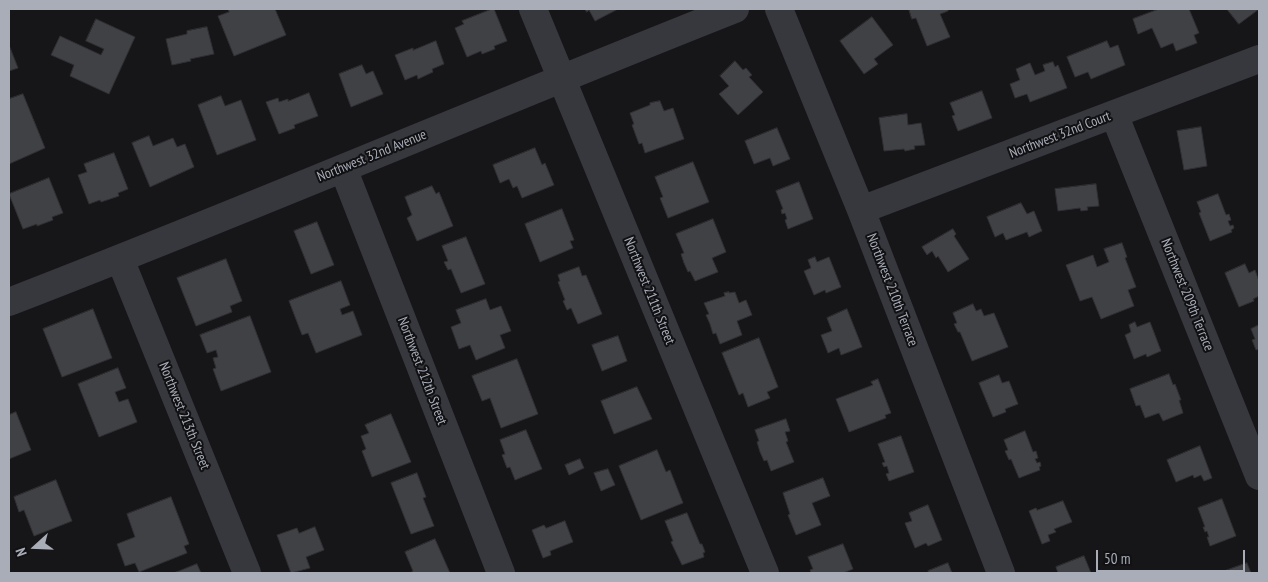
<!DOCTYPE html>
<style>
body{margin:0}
#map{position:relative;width:1268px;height:582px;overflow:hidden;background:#161618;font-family:"PT Sans Narrow",sans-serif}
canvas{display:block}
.frame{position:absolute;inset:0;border:10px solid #a8adb8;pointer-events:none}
.north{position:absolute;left:10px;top:522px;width:50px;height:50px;-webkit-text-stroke:4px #111113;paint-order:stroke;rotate:250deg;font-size:14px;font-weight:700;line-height:20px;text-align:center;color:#a8adb8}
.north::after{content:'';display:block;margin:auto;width:18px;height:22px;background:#a8adb8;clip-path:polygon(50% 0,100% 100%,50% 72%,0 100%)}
.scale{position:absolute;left:1096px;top:550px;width:149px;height:22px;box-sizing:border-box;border:2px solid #a8adb8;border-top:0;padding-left:6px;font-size:15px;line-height:18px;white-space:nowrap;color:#a8adb8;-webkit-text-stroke:4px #111113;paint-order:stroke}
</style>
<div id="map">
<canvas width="1268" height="582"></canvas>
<div class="frame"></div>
<div class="north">N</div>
<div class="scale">50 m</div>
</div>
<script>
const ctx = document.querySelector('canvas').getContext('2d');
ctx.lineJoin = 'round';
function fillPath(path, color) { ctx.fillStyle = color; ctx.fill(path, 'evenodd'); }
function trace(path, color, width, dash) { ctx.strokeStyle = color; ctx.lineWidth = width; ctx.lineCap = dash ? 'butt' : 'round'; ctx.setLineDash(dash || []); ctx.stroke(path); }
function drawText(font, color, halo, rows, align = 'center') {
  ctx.font = font + ' "PT Sans Narrow",sans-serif'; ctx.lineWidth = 4; ctx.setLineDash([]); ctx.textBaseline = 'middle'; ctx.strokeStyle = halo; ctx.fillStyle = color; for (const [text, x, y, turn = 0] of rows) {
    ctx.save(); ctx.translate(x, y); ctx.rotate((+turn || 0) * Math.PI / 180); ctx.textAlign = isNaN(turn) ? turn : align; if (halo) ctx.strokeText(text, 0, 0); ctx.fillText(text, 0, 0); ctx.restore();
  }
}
const building = new Path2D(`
 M228 9H275L286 35 234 56 218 16 229 12Z
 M492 9H494L507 41 494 46 495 49 482 54 481 51 467 57 455 28 464 24 462 21Z
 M585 9H618L595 21 589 10 587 12Z
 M909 9H948V11L940 14 950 37 927 46 916 18 912 19Z
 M1159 9H1189L1199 33 1194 35 1197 43 1176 51 1173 43 1161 48 1152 28 1138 34 1133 19Z
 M1227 9H1259L1239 24Z
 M872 17 893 45 874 59 878 64 864 74 840 41Z
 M96 19 135 37 109 94 70 76 74 65 51 55 60 36 101 55 104 49 86 41Z
 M207 27 214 54 190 59 191 61 172 65 166 39 187 34V31Z
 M436 41 444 64 432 69 433 72 418 79 417 75 405 80 395 55 413 48V50Z
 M1107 41 1110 48 1118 45 1125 65 1091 79 1088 72 1075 77 1067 57Z
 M9 45 18 68 9 71Z
 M735 61 743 70 746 68 752 75 749 77 763 92 738 115 719 94 729 86 720 76Z
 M1053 62 1055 67 1058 65 1067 88 1030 102 1027 94 1015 98 1010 84 1020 80 1016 69 1030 63 1035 75 1045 71 1043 65Z
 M362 65 366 74 373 71 383 94 351 107 339 74Z
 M982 91 992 118 958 131 952 116 955 115 950 103Z
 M309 93 318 116 294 125 295 128 279 134 266 102 278 98 279 102 288 99V101Z
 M23 94 45 148 9 164V99Z
 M221 96 225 106 241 100 256 140 217 155 198 105Z
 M660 101 664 111 673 108 684 139 645 153 642 143 639 144 632 125 634 124 630 113 650 105V103Z
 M907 114 908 125 921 123 925 145 914 146 915 149 905 151 904 149 884 151 879 118Z
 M1201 127 1207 166 1184 170 1177 131Z
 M777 128 790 159 773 166 770 158 754 164 745 141Z
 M149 136 153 146 173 138 177 147 185 144 194 167 150 187 132 143Z
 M535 148 542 165 545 163 554 185 522 198 517 186 513 188 509 179 500 183 493 165Z
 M114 153 128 189 118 193 119 196 101 202 100 200 89 204 78 175 87 172 84 164Z
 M693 162 709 202 668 218 660 198 663 197 655 177Z
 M49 178 63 213 52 217 53 220 37 226V224L23 229 9 194Z
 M799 182 813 219 788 229 785 220 787 219 785 213 782 214 781 210 783 209 776 191Z
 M1096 184 1099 206 1087 207 1088 210 1081 211 1080 208 1058 211 1055 189Z
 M432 186 436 194 439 192 453 226 417 241 407 218 412 215 405 197Z
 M1218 194 1226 215 1229 214 1231 220 1228 221 1230 226 1233 225 1234 228 1231 230 1232 232 1210 241 1199 213 1201 212 1197 202Z
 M1021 203 1027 214 1034 211 1042 231 1029 237 1027 232 1006 240 1003 233 995 237 987 217Z
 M562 209 574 240 570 241 573 248 540 262 525 224Z
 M713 219 726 252 712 258 718 272 695 281 690 271 688 272 684 263 681 254 684 253 676 234Z
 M317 222 334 265 311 274 294 231Z
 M953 229 956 234 954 236 969 259 948 272 938 256 936 258 932 251 927 255 922 247Z
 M466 237 485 284 461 293 451 269 448 270 444 262 448 261 442 246Z
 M1122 243 1127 257 1125 258 1136 287 1128 290 1134 306 1101 319 1092 297 1080 301 1066 265 1093 255 1097 267 1109 262 1104 249Z
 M815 257 817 262 829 257 841 287 826 293 825 290 814 295 804 271 811 268 808 260Z
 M226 259 242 301 230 306 232 312 196 326 177 278Z
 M1245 264 1249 273 1255 270 1259 281V296L1253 299 1254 301 1239 307 1225 273Z
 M579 267 582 276 586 275 602 314 578 324 571 308 567 310 563 301 565 300 558 282 560 281 558 275Z
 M341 281 350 305 340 309 342 315 353 311 362 335 316 353 308 333 302 335 289 301Z
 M729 292V293L735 292 739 303 746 300 752 315 737 321 742 335 720 344 716 333 713 334 710 324 706 315 709 314 704 303 725 296 724 293Z
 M486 299 490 310 501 306 511 331 500 335 505 348 476 360 470 345 459 349 451 327 461 323 456 310Z
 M973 304 976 311 981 309 984 316 994 313 1008 347 972 361 960 332H958L954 324 957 323 953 313Z
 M93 309 112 358 62 377 43 329Z
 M847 309 862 347 841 355 839 348 828 353 821 335 832 331 827 318Z
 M250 316 271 372 221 391 213 369 216 368 213 358 218 357 216 350 207 353 200 335Z
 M1135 322 1137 327 1150 322 1161 351 1147 357 1146 354 1134 359 1125 335 1131 332 1129 325Z
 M1259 325V350V349L1256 350 1252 340 1255 339 1251 329Z
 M618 336 627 361 602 371 592 345Z
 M759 338 778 387 767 392 770 398 748 407 743 393 739 395 722 353Z
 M517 359 538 414 501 428 490 398 482 401 472 376Z
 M118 368 126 388 115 392 119 402 128 399 137 422 99 437 78 384Z
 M1169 374 1173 385 1175 384 1181 400H1179L1183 413 1163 421 1159 413 1145 418 1140 405 1136 406 1130 389Z
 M999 375 1002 383 1009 381 1018 404 1005 409 1006 412 993 417 979 383Z
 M878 379 891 413 885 415 886 418 849 432 836 399 873 385 871 382Z
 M637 387 652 419 614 434 601 401Z
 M16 412 31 450 9 459V415Z
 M391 414 411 462 372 477 362 451 366 449 361 436 369 433 365 425Z
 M786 419 790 431 785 432 788 441 786 442 794 462 771 471 767 460 764 461 760 452 757 442 759 441 755 430Z
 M526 430 542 469 515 480 510 467 507 468 502 455 505 454 500 440Z
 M1025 431 1033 452 1036 451 1038 458 1035 459 1037 463 1040 462 1041 466 1039 467 1040 470 1019 478 1011 459 1009 460 1005 451 1008 450 1004 440Z
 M901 436 914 472 889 481 886 474 889 473 887 466 884 467 882 463 885 462 878 444Z
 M1200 446 1212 478 1204 481 1201 475 1194 478 1193 475 1176 482 1167 460Z
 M657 450 666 472 670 470 683 503 641 520 619 466Z
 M580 459 584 468 569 475 565 465Z
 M608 469 615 485 601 491 594 473Z
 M417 473 426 497 423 498 434 526 411 534 391 483Z
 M823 478 830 496 812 503 821 525 796 535 788 515 790 514 783 493Z
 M56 480 72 521 34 536 24 510 19 512 14 497Z
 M171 497 189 544 184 546 187 553 139 572 135 563 125 566 117 544 135 537 127 514Z
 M1222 499 1236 536 1210 546 1207 537H1209L1207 531 1205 532 1203 527H1205L1198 508Z
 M1063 501 1072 522 1054 529 1056 532 1048 535 1050 541 1042 544 1029 511 1036 508 1037 510Z
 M928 505 942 540 928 546 926 543 915 548 905 523 912 521 909 513Z
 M687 513 700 544H702L705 552 703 553 704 557 682 565 671 542 673 541 665 521Z
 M565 521 573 542 550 551 551 555 543 558 532 530 544 525 546 528Z
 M315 527 324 550 306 557 310 568 291 573 277 535 297 528 299 533Z
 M435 539 450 573H410L413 571 405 552Z
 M843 544 853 569 843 573H811L810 570 813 569 808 557Z
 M1084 556 1091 573H1058L1056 567Z
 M948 563 952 573H929L928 571Z
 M1247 563 1251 573H1226L1225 571Z
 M197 564 201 573H173L179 571Z`);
fillPath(building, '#404145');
trace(building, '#303034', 1);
trace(new Path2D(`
 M533 9 765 573
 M779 9 861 210 1001 573
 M1114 114 1259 476
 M343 168 501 573
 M861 210 1259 59
 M120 259 247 573
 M9 302C253 208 492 105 735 9`), '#37383d', 28);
drawText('14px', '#a8adb8', '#111113', [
 ["Northwest 32nd Court",1060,135,-21],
 ["Northwest 32nd Avenue",372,156,-22],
 ["Northwest 210th Terrace",892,290,69],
 ["Northwest 211th Street",649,291,68],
 ["Northwest 209th Terrace",1187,295,68],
 ["Northwest 212th Street",422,371,69],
 ["Northwest 213th Street",184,416,68]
]);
</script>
